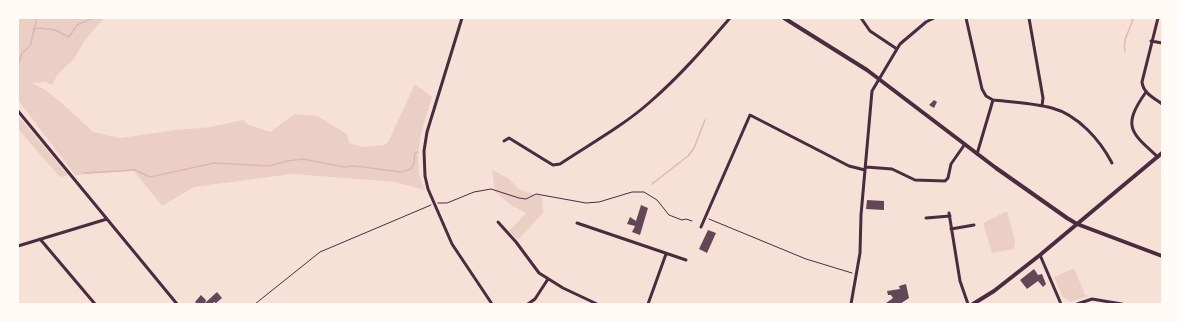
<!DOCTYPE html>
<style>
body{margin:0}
#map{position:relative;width:1180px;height:322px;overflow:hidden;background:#f7e1d7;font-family:Ubuntu,sans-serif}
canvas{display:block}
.frame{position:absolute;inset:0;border:19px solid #fffaf5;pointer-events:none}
</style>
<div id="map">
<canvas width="1180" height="322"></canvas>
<div class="frame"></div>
</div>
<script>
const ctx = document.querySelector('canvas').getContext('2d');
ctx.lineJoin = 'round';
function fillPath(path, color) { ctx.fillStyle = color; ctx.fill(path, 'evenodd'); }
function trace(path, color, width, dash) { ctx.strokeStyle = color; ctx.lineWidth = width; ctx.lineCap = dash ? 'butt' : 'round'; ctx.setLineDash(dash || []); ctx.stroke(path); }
fillPath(new Path2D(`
 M18 18H104L85 40 74 59 58 74 52 85 45 82 32 83 47 91 63 104 93 132 120 138 176 130 210 127 243 120 249 125 270 132 295 114 317 116 347 134 349 143 362 147 384 145 388 142 415 84 432 97C423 127 410 160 425 190L395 182 292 174 194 187 162 206 134 171 75 175 18 100Z
 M18 116 68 175 61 177 58 175 18 129Z
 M492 170 508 178 519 189 542 197 543 213 518 240 509 231 526 213 511 205 495 192Z
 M1007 211 1015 241 1014 249 992 253 983 223Z
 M1074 268 1085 295 1089 296 1070 302 1063 297 1054 277Z`), '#ebcfc5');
trace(new Path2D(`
 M33 29 40 28 55 30 69 37 77 25 93 18
 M1125 51C1122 38 1131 30 1133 18
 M18 65 22 53 30 46 37 18
 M84 173 135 170 150 177 214 163 269 166 287 161 303 159 344 167 355 166 401 172 411 169 414 164 415 153 418 152
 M652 184 688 156 694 148 705 120`), '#dcb8b0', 1.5);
fillPath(new Path2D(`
 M934 100 937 102 934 108 929 105Z
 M867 200 884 201V210L866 209Z
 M641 205 648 208 640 235 632 232 635 226 627 224 630 217 636 221Z
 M708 230 716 233 707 253 699 249Z
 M1034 269 1038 275 1042 274 1046 284 1043 287 1038 281 1027 289 1020 280Z
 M906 284 909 298 900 304H887L886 303 893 298 891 295H888L887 291 900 289 899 286Z
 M217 292 222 298 216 303 214 302 212 304H197L195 302 201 295 206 300 205 303Z`), '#644757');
trace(new Path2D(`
 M438 203H447L474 192 491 189 519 198 526 199 536 194 586 203 599 202 632 192H644L657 200 669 215 682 220 686 219 692 221
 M709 219 806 259 852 273
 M255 304 320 252 431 205`), '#4a2c40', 1);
trace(new Path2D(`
 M462 18 427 132 424 151 425 176 428 189 452 244 492 304
 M861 18 870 31 897 49
 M966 18 982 89 986 96 993 100C1012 102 1033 103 1052 108 1078 115 1100 140 1112 163
 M1029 18 1043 98 1042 106
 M1158 18 1142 82C1143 93 1154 98 1162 104
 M1151 41 1162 43
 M1146 92C1122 126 1130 132 1158 157
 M18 111 177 304
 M504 141 509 138 548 162 553 165 560 164C590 144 623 126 650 102 680 76 705 47 730 18
 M977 154 993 100
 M866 167 892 169 915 180 945 181 948 178 951 164 965 144
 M949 213 960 281 968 304
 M926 218 950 216
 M498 222 516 242 539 273 563 288 597 304
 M577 223 686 260
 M701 227 750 115 849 166 865 170
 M951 229 974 225
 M40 239 95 304
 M18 246 107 219
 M1040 255 1061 304
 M528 304 535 299 548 279
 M648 304 666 254
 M851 304 860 253 861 215 872 91 900 44 926 22 934 18
 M1077 304 1092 299 1122 304`), '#4a2c40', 3);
trace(new Path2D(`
 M784 18 867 70 996 168 1067 218 1077 224 1162 256
 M973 304 994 291 1040 255 1162 153`), '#4a2c40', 4);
</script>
